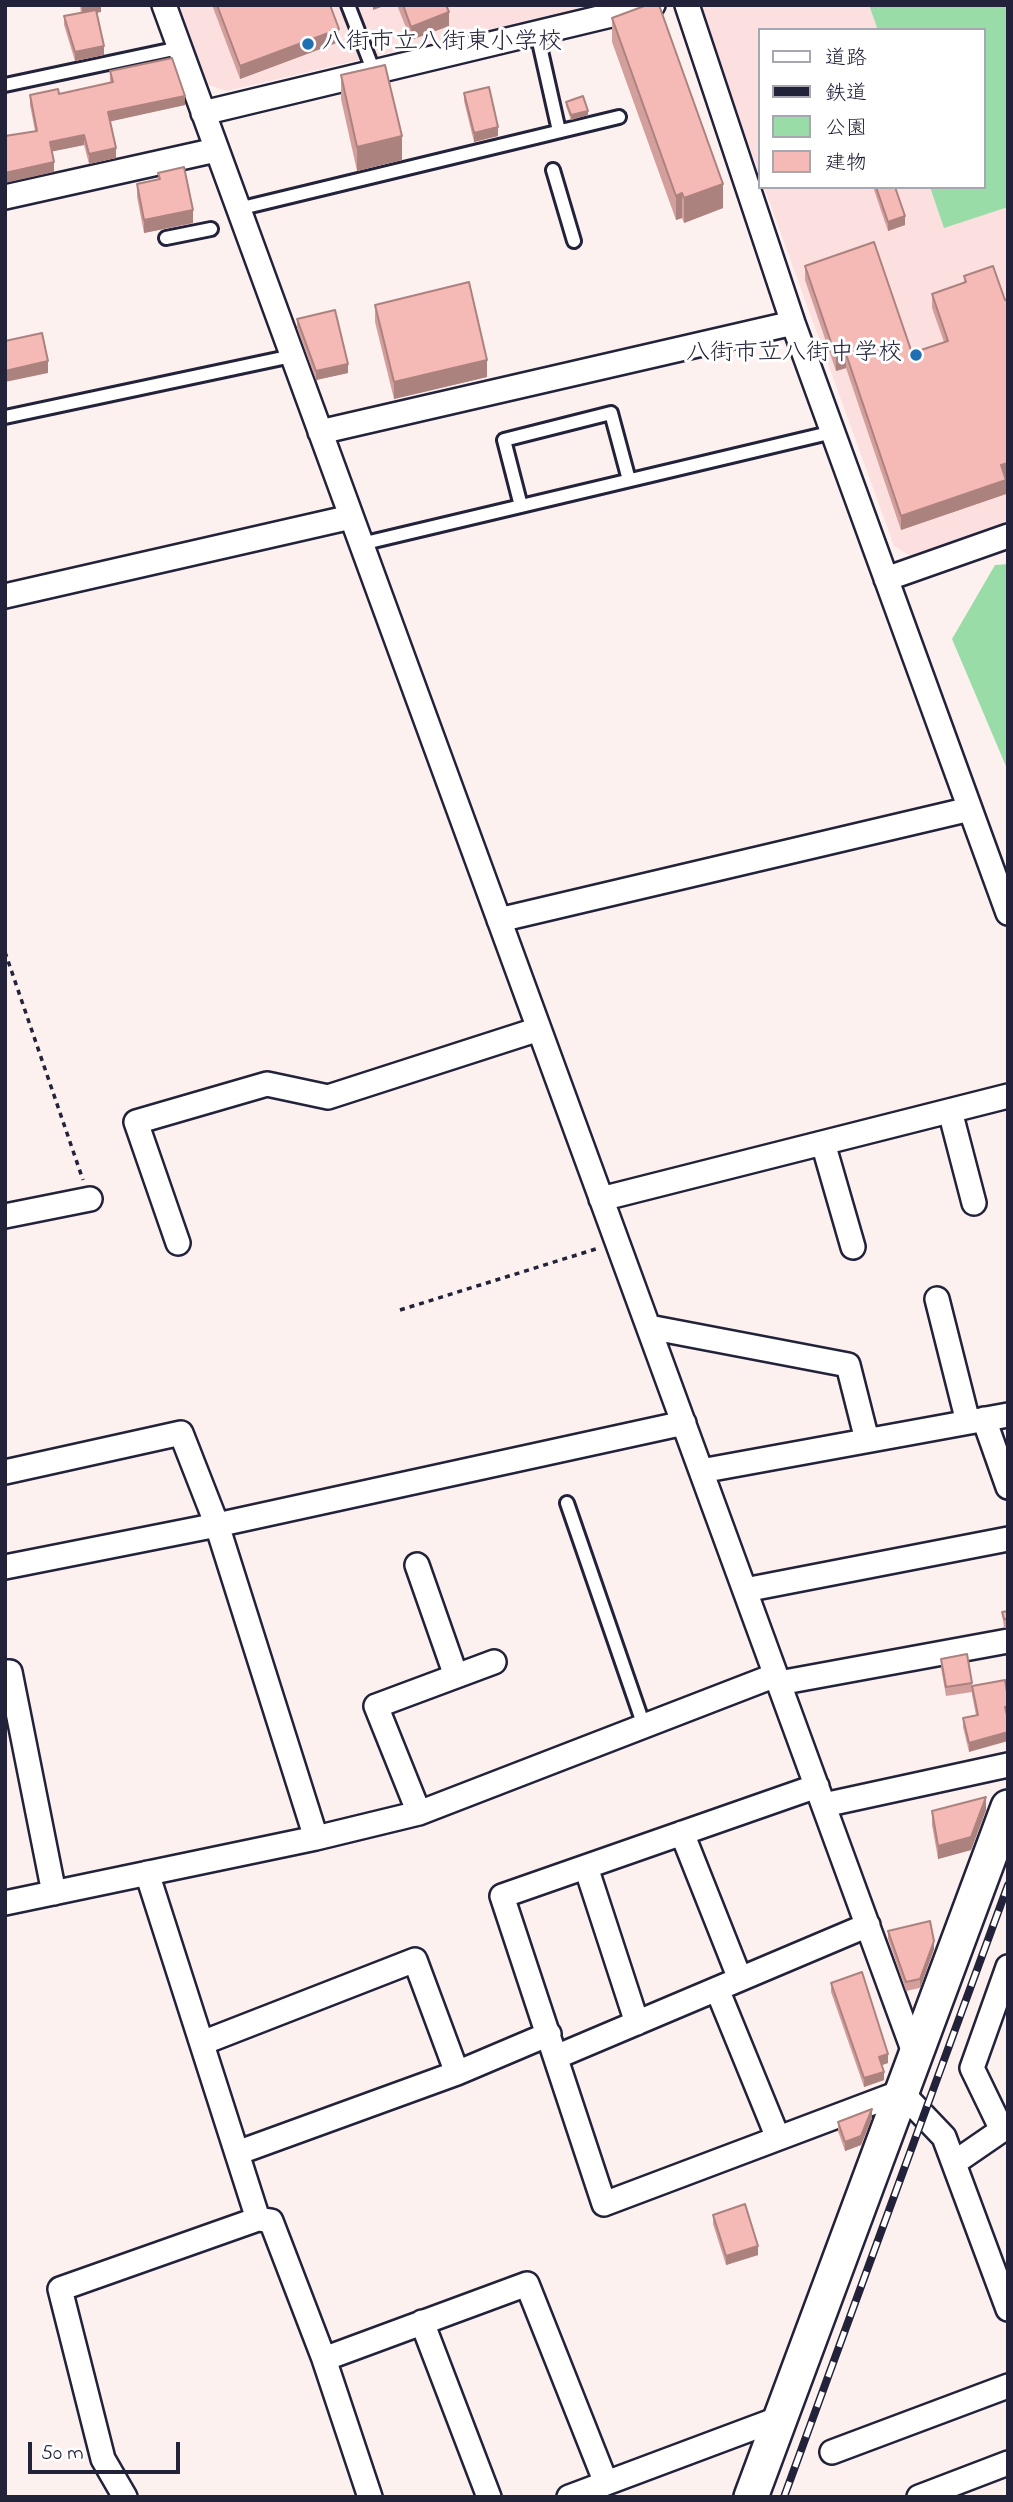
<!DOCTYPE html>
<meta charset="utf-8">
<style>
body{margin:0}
#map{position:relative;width:1013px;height:2502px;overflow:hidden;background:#fdf1f0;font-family:"Indie Flower","Klee One",sans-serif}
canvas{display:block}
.frame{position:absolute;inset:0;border:7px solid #22223b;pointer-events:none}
.legend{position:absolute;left:758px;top:28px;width:228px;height:161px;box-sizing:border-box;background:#fff;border:2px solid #a7a7b1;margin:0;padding:9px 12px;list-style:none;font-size:21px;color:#22223b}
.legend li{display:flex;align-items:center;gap:14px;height:35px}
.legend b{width:35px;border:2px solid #a7a7b1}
.scale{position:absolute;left:28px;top:2442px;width:152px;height:32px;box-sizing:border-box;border:4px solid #22223b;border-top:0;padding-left:9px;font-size:21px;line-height:24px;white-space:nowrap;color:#22223b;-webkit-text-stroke:5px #fff;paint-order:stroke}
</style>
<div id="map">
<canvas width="1013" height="2502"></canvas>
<div class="frame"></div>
<ul class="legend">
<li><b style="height:9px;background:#fff"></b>道路</li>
<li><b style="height:9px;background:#22223b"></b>鉄道</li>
<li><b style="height:19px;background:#9adca7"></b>公園</li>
<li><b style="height:19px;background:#f5b9b6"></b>建物</li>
</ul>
<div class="scale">50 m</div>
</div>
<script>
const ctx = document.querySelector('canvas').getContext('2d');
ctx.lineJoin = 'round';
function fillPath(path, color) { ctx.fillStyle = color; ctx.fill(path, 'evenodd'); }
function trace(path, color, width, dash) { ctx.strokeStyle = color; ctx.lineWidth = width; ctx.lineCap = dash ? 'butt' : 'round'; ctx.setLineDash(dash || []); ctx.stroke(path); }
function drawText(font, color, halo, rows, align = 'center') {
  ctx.font = font + ' "Indie Flower","Klee One",sans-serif'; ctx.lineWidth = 6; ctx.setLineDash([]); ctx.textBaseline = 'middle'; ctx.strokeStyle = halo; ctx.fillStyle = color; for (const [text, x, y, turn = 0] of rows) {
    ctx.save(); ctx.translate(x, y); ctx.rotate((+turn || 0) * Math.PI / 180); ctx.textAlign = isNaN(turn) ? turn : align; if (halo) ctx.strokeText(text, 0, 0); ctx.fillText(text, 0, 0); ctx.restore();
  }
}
fillPath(new Path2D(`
 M176 5H593L227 91 203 83Z
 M699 5H1008V523L912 557 894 546 764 187H983V30H759V173Z`), '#fbe0df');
fillPath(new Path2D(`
 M869 5H1008V207L944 228 930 187H983V30H878Z
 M1008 564V771L952 639 995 565Z`), '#9adca7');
const lane = new Path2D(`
 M348 5 374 72
 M537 33 559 131
 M5 85 179 48
 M553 170 574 241
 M238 209 619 117
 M166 238 211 229
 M5 417 292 356
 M521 506 504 440 611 413 629 480
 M361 544 833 432
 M567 1503 644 1726`);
const street = new Path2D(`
 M164 5 915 2055
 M687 5 793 323 1008 913
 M203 113 653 5
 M5 197 216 150
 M320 432 793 323
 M886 579 1008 536
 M5 596 351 517
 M499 920 970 809
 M950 1111 974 1203
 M823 1143 853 1247
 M601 1199 1008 1096
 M5 1216 90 1199
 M178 1243 136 1122 267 1084 328 1097 539 1029
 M937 1299 968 1422
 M649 1327 848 1365 867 1440
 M984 1419 1008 1487
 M701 1471 1008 1415
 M5 1472 181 1433 217 1525 316 1838
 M417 1565 456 1676
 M5 1567 217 1525 684 1423
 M745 1590 1008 1539
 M5 1672H10L54 1893
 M779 1683 1008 1641
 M817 1786 502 1896 604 2204 901 2092 944 2137 1008 2309
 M824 1805 1008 1765
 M419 1813 376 1706 494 1662
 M682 1833 740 1979
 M586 1867 637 2023
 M5 1903 316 1838 419 1813 776 1675
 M717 1989 778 2138
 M202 2043 415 1960 457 2073
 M556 2057 868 1925
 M237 2153 457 2073 549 2034
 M954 2163 1002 2130 972 2068 1008 1967
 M258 2219 271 2221 324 2359
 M422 2322 489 2497
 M832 2452 1008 2386
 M125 2497 103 2459 60 2289 258 2219 147 1873
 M370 2497 324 2359 527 2284 606 2483
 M569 2497 780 2418
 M919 2497 1008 2463`);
const secondary = new Path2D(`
 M751 2497 1008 1807`);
trace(lane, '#22223b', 18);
trace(street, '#22223b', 28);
trace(secondary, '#22223b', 38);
trace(new Path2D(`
 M5 952 83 1180
 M400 1310 599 1248`), '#22223b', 3.5, [5, 5]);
trace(lane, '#fff', 12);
trace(street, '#fff', 23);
trace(secondary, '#fff', 33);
const rail = new Path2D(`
 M784 2497 1008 1885`);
trace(rail, '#22223b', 8);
trace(rail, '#fff', 5, [16]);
fillPath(new Path2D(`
 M80 5H101V12H97L104 55 75 61 64 25V16L81 13Z
 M212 5H330L339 42 240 79Z
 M397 5H446L449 26 411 40Z
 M612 18 723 208 684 223 682 218 676 220 612 42Z
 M110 71 185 105 110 121 116 158 89 164 84 145 52 151 54 172 35 131 30 105V95L59 94 110 83Z
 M341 75 402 160 357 171 341 99Z
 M464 93 498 136 474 142 464 101Z
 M566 102 588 115 571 120 566 106Z
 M158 173 193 223 144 233 137 197V184L158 179Z
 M873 187H895L905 225 888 231Z
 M805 266 912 353 944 342 932 308V294L964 283V276L993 266 1006 494 901 530 846 368 836 371 805 280Z
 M375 305 487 377 394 399 375 322Z
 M297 319 348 373 316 380 297 328Z
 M1008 1611V1628H1004L1002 1612Z
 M941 1659 972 1683V1692L946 1696 941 1668Z
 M972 1686 1008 1698V1715L969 1752 963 1727V1718L976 1715 972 1695Z
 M986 1810 971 1850 938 1859 932 1825V1811Z
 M888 1931 934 1949 920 1988 906 1991 888 1939Z
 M831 1983 888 2063 882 2065 884 2080 864 2087 831 1992Z
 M872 2118 861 2145 845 2151 838 2131V2122Z
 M713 2215 758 2255 726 2265 713 2224Z`), '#d39f9d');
fillPath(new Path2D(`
 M89 5H101V12L82 16V7Z
 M373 5H387L373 10Z
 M449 12V26L411 40V27Z
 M339 29V42L240 79V66Z
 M104 46V55L75 61V52Z
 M185 96V105L108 122V112Z
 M588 111V115L571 120V115Z
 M498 127V136L474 142V133Z
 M84 135V145L50 152V142Z
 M402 136V160L357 171V147Z
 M116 148V158L89 164V154Z
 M54 162V172L5 183V173Z
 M723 184V208L684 223V198Z
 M682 193V218L676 220V196Z
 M193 210V223L144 233V220Z
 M905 216V225L888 231V222Z
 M846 354V368L836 371V357Z
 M487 360V377L394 399V382Z
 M48 361V373L5 382V371Z
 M348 364V373L316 380V371Z
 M1008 463V477L1001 479V465Z
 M1006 480V494L901 530V516Z
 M1008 1732V1741L969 1752V1743Z
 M986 1797V1810L971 1850 938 1859V1846Z
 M934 1941V1949L920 1988V1979Z
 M888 2054V2063L879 2066V2057Z
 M884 2072V2080L864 2087V2078Z
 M872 2109V2118L861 2145 845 2151V2142Z
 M758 2246V2255L726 2265V2256Z`), '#ac827f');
const building = new Path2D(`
 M217 5H330L339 29 240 66Z
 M403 5H446L449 12 411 27Z
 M647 5H659L723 184 684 198 682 193 676 196 612 18Z
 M96 10 104 46 75 52 64 16Z
 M172 58 185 96 108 112 116 148 89 154 84 135 50 142 54 162 5 173V136L37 131 30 95 58 89 59 94 113 82 110 71Z
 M385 65 402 136 357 147 341 75Z
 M489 87 498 127 474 133 464 93Z
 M583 96 588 111 571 115 566 102Z
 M184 167 193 210 144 220 137 184 160 179 158 173Z
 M876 187H895L905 216 888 222Z
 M874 242 912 353 948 341 932 294 966 282 964 276 993 266 1005 300 1008 299V463L1001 465 1006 480 901 516 846 354 836 357 805 266Z
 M469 282 487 360 394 382 375 305Z
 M335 310 348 364 316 371 297 319Z
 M42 333 48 361 5 371V341Z
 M1008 1611V1619H1004L1002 1612Z
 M967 1654 972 1683 946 1687 941 1659Z
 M1005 1680 1008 1698V1706L1005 1707 1008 1719V1732L969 1743 963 1718 978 1715 972 1686Z
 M986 1797 971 1837 938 1846 932 1811Z
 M930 1921 934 1941 920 1979 906 1982 888 1931Z
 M862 1972 888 2054 879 2057 884 2072 864 2078 831 1983Z
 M872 2109 861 2136 845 2142 838 2122Z
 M745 2204 758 2246 726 2256 713 2215Z`);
fillPath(building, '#f5b9b6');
trace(building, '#ac827f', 2);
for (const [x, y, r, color] of [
 [308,44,7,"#1f6fb2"],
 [916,355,7,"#1f6fb2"]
]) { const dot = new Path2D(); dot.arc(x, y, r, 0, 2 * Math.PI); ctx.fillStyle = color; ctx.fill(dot); trace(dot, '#fff', 2.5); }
drawText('24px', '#22223b', '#fff', [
 ["八街市立八街東小学校",322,44],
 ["八街市立八街中学校",902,355,"right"]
], 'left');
</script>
